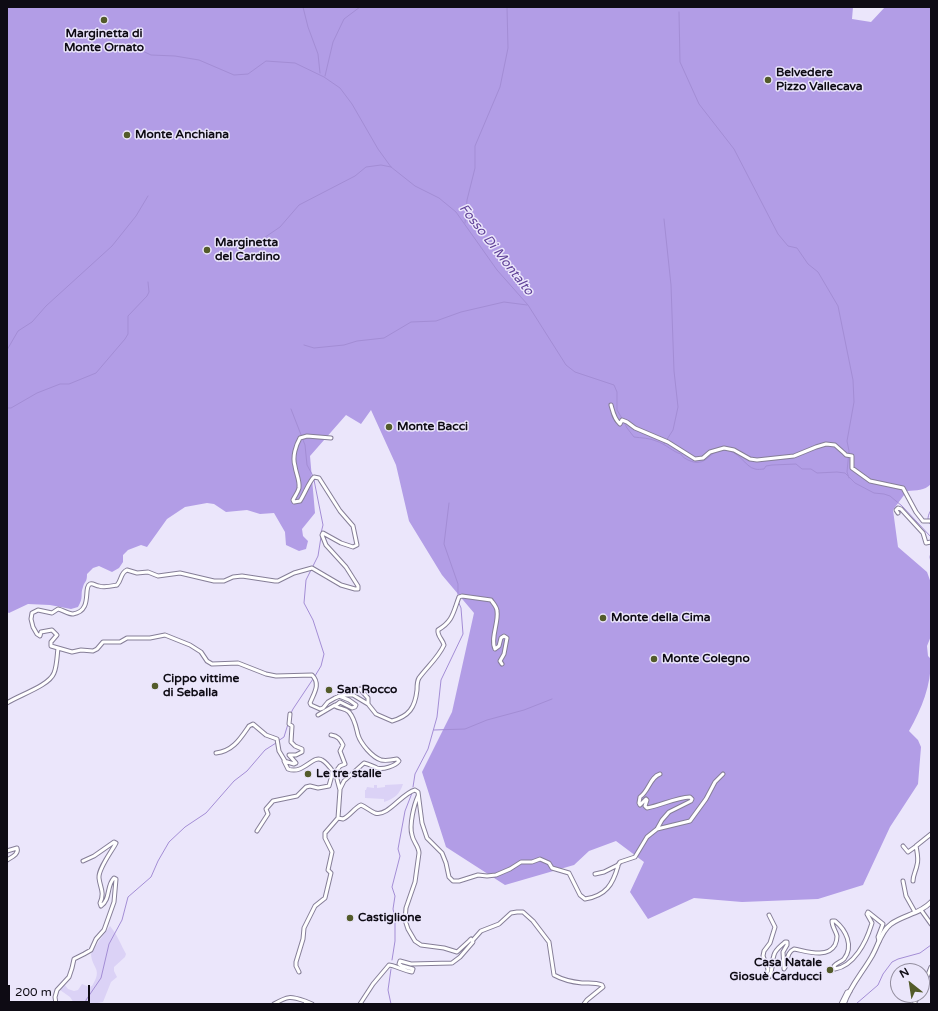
<!DOCTYPE html>
<meta charset="utf-8">
<style>
body{margin:0}
#map{position:relative;width:938px;height:1011px;overflow:hidden;background:#ebe6fb;font-family:"Varela Round",sans-serif}
canvas{display:block}
.frame{position:absolute;inset:0;border:8px solid #0e0b14;pointer-events:none}
.north{position:absolute;left:890px;top:963px;width:40px;height:40px;box-sizing:border-box;background:#ebe6fb;border:1px solid #938e9f;border-radius:50%;rotate:330deg;font-size:11px;font-weight:700;line-height:16px;text-align:center;color:#0e0b14}
.north::after{content:'';display:block;margin:auto;width:14px;height:18px;background:#535b2a;clip-path:polygon(50% 0,100% 100%,50% 72%,0 100%)}
.scale{position:absolute;left:8px;top:985px;width:82px;height:18px;box-sizing:border-box;border:2px solid #0e0b14;border-top:0;padding-left:5px;font-size:12px;line-height:14px;white-space:nowrap;color:#0e0b14;-webkit-text-stroke:3px #ebe6fb;paint-order:stroke}
</style>
<div id="map">
<canvas width="938" height="1011"></canvas>
<div class="frame"></div>
<div class="north">N</div>
<div class="scale">200 m</div>
</div>
<script>
const ctx = document.querySelector('canvas').getContext('2d');
ctx.lineJoin = 'round';
function fillPath(path, color) { ctx.fillStyle = color; ctx.fill(path, 'evenodd'); }
function trace(path, color, width, dash) { ctx.strokeStyle = color; ctx.lineWidth = width; ctx.lineCap = dash ? 'butt' : 'round'; ctx.setLineDash(dash || []); ctx.stroke(path); }
function drawText(font, color, halo, rows, align = 'center') {
  ctx.font = font + ' "Varela Round",sans-serif'; ctx.lineWidth = 3; ctx.setLineDash([]); ctx.textBaseline = 'middle'; ctx.strokeStyle = halo; ctx.fillStyle = color; for (const [text, x, y, turn = 0] of rows) {
    ctx.save(); ctx.translate(x, y); ctx.rotate((+turn || 0) * Math.PI / 180); ctx.textAlign = isNaN(turn) ? turn : align; if (halo) ctx.strokeText(text, 0, 0); ctx.fillText(text, 0, 0); ctx.restore();
  }
}
fillPath(new Path2D(`
 M403 784C400 794 394 799 384 802V799L365 798V790H366L367 787 374 788V785H377V788L385 787V785Z
 M110 926C117 934 121 945 126 954L125 957 114 967V971L117 977 111 982 103 1002 92 1004H74V1003L70 997 60 990 64 984 68 989 74 991 78 990 82 984 89 987 92 986C103 968 92 969 91 954L99 941Z`), '#dbd2f6');
fillPath(new Path2D(`
 M7 7H853L852 19 871 22 885 7H931V484C924 491 917 490 907 491L893 510 898 547 927 572 931 583V636L927 646 928 656 931 659C931 686 922 708 909 731L918 740 921 747 918 784 890 827 863 885 818 899 742 902 694 898 648 919 630 892 644 862 616 841 589 851 574 865 505 885 446 847 422 772 452 712 474 613 442 575 409 521 396 465 371 410 361 424 346 415 310 456 315 513 302 529 303 536 308 541 306 549 299 551 286 545 285 532 274 513 260 514 247 510 226 512 214 504 207 503 185 507 167 519 147 547 141 545 128 550 123 555V562L119 568 112 572 99 566 93 568 87 574C87 583 85 580 83 587 80 595 84 597 78 607L71 609 50 605 28 604 9 613 7 612Z`), '#b29de6');
trace(new Path2D(`
 M303 7 308 27 318 54 320 73
 M679 12 680 62 699 104 734 149 778 234 788 246 797 248 808 264 818 272 838 306 853 380 854 402 847 441 849 451 847 472 849 478
 M136 48 151 55 175 56 199 60 234 75 248 74 266 61 295 63 324 77 340 88 352 104 378 149 391 167 415 186 439 198 456 212 497 270 528 305 566 365 575 372 614 385 617 392V410L623 420
 M325 76 333 42 344 19 360 7
 M664 219 671 285 674 371 678 407 673 430 664 444
 M465 223 467 200 475 168V146L500 87 508 48 507 7
 M255 244 280 227 299 205 355 176 366 167 381 165 391 167
 M304 345 314 348 344 345 357 341 384 338 411 322 436 321 461 312 504 302 527 305
 M7 350 18 331 32 322 46 306 112 246 136 216 148 196
 M7 408H11L37 393 60 384H69L96 373 125 339 128 334V316L147 296 149 292 148 282
 M291 409 305 445 307 465 313 476
 M624 422 627 428 634 437C641 438 650 438 656 441 666 444 673 452 681 454 683 458 685 458 688 460 707 469 708 450 724 450 739 450 745 467 755 469 758 470 761 469 764 469L766 466 772 465 796 464 802 469H811L817 473 837 472 845 473 855 483 874 493 884 494 890 496 902 506 931 537
 M314 480 323 525 321 533
 M449 503 444 544 458 584V598
 M931 510C928 515 926 521 931 525
 M931 552 930 557 931 563
 M315 676 321 666 324 654 313 620 304 603 306 580 318 556 321 537
 M291 713 293 709 313 679
 M434 730 465 729 487 720 524 710 552 699
 M278 741 284 737 288 724
 M413 787 415 774 428 749 437 717 441 680 463 634 461 608 458 601
 M392 960 395 941V919L393 909 395 896 392 887 400 856 398 849 405 811 412 793
 M86 1004V1000L101 978 109 944 122 920 128 897 151 877 158 861 169 842 185 827 206 813 234 781 247 771 265 750 276 743
 M391 1004 388 990 391 969
 M856 1004 878 985 883 974 892 962 898 959 920 953 931 945`), '#a38dd5', 1);
const minor = new Path2D(`
 M611 405C613 412 614 419 620 424L622 420 627 422 635 428 668 442 695 459 703 458 710 452 724 448 734 450 750 459 757 460 794 456 816 447 826 444 835 445 844 453 846 455 852 456V468L870 481 903 488 916 512 923 521H931
 M898 513 896 510 898 508 901 509 923 533 926 543 931 542
 M58 648 51 646V642L57 635 52 630 41 632 40 636 37 634 33 627 31 619 32 613 38 610 52 613 58 609C63 610 68 614 73 614 93 611 83 587 90 584 93 583 96 586 99 586 104 588 112 586 117 585 122 580 120 573 127 570L137 573 148 572 158 576 180 573 214 581H224L233 577 242 576 275 581H278L294 573 312 568 341 585 355 589H358V586L346 567 326 545 322 535 323 533 341 543 353 547 357 545 353 526 340 511 319 478 314 477C310 480 304 495 300 501L294 502 293 500C295 496 298 492 299 488 300 480 296 474 295 466 292 457 296 445 300 438L307 436 331 438
 M360 689 368 698V704
 M339 696 349 700 356 705 355 707 352 708 340 702 335 706C340 709 345 708 349 712 355 719 356 727 358 735 361 744 372 757 381 760 386 761 392 760 397 759L399 761C395 766 383 770 377 768 372 766 369 764 364 763L344 781 340 789
 M7 703C19 695 49 686 54 673 57 666 57 656 58 648L72 652 81 650 93 651 97 649 103 642H120L127 638H150L165 635 190 645 201 652 207 661 212 664 238 663 266 674 276 676 312 675C321 684 314 693 310 703L311 705 320 709 323 708 328 702 335 698 342 695H353L368 704 376 714 392 721C409 716 415 708 417 690 417 685 417 681 419 678 427 667 438 658 444 645 443 640 437 636 438 630 453 621 453 613 459 597L462 596 491 600C493 603 497 607 497 611 499 622 490 639 495 649L499 646 501 638 504 636 507 638 504 654 500 661 502 664
 M290 714 289 724 292 726 291 742 295 746 302 749V752L296 755H289L296 763 294 764 284 761 288 769C304 775 313 754 322 760 328 763 333 772 337 777
 M318 715 335 705
 M331 735C338 736 340 739 343 745L340 751 345 764 340 766 337 770V779L340 790 338 818 343 819C350 816 354 808 361 805 366 807 370 811 375 813 388 817 402 793 415 790L418 792 422 823 427 838 442 853 446 863 449 877 453 881H459L478 875 487 876 496 875 510 869 521 862H532L540 859 549 863 552 868 569 873 580 895 585 899C606 896 613 884 618 866V865L604 872 595 874
 M216 753C233 751 240 739 249 726L253 724 266 735 277 739 279 751 285 761
 M657 829 690 821 706 799 715 782 723 774
 M257 831 268 814 266 809 273 801 297 796 306 787 310 786 318 788 329 786 332 775V772
 M903 846 908 852 915 847
 M7 851 17 848C19 854 12 857 7 860
 M618 865 620 862 635 857 647 837 657 829 662 820 669 812 691 801 692 799 690 797C675 798 662 805 647 808L645 806 647 800 646 799 640 805 639 803 640 797C649 791 650 777 660 774
 M903 881 906 896 915 912
 M913 881C913 875 916 871 917 865 919 859 917 852 916 846L931 834
 M921 910 931 924
 M769 915 775 927 770 943 764 951 763 956 768 969 766 978 769 977C774 968 771 963 774 955 775 950 781 946 785 942H787V945L783 952 784 969C789 963 785 953 794 949 806 951 827 959 835 945 836 943 837 939 837 936 836 931 832 927 832 921H835C846 930 854 946 844 959 841 962 836 963 834 966L835 969C854 966 866 942 871 926L872 923 867 914 868 912 883 924 878 937 879 941
 M473 940 481 931 499 924 511 913 517 912H523L533 921 549 942 554 975C563 980 572 982 582 983 589 983 595 982 602 985L603 987 587 1000 584 1004
 M299 972 296 966V962L303 939 304 928 315 906 325 898 331 873 328 870 332 852 325 838V833L338 818
 M922 990 931 967
 M56 1004 55 997 57 990 69 977 72 968 74 959 84 954 91 950 96 939 104 930 114 902 116 879 114 878C106 886 111 899 101 906L100 903C105 892 100 888 99 878 98 869 112 851 116 843L114 842 94 856 83 861
 M274 1004C288 996 290 996 305 1001
 M306 1004 305 1001 312 1004
 M360 1004 373 984 389 965C394 965 404 971 412 972L413 969 402 966 399 964 400 961 411 964 452 963 460 957 473 942 471 939 469 941 457 952 444 948 421 945 415 941 408 929 405 920 406 908 415 882 419 853C419 846 413 842 412 835 409 825 414 805 418 796
 M841 1004 847 992 850 991
 M914 1004 919 995`);
const tertiary = new Path2D(`
 M844 1004C850 986 863 972 872 956 878 946 881 931 891 924 903 915 920 914 931 902`);
trace(minor, '#857e97', 5);
trace(tertiary, '#857e97', 5.5);
trace(minor, '#fff', 3);
trace(tertiary, '#fff', 3.5);
for (const [x, y, r, color] of [
 [104,20,4,"#535b2a"],
 [768,80,4,"#535b2a"],
 [127,135,4,"#535b2a"],
 [207,250,4,"#535b2a"],
 [389,427,4,"#535b2a"],
 [603,618,4,"#535b2a"],
 [654,659,4,"#535b2a"],
 [155,686,4,"#535b2a"],
 [329,690,4,"#535b2a"],
 [308,774,4,"#535b2a"],
 [350,918,4,"#535b2a"],
 [830,970,4,"#535b2a"]
]) { const dot = new Path2D(); dot.arc(x, y, r, 0, 2 * Math.PI); ctx.fillStyle = color; ctx.fill(dot); trace(dot, '#ebe6fb', 1.5); }
drawText('bold 12px', '#0e0b14', '#ebe6fb', [
 ["Marginetta di",104,34,"center"],
 ["Monte Ornato",104,48,"center"],
 ["Belvedere",776,73],
 ["Pizzo Vallecava",776,87],
 ["Monte Anchiana",135,135],
 ["Marginetta",215,243],
 ["del Cardino",215,257],
 ["Monte Bacci",397,427],
 ["Monte della Cima",611,618],
 ["Monte Colegno",662,659],
 ["Cippo vittime",163,679],
 ["di Seballa",163,693],
 ["San Rocco",337,690],
 ["Le tre stalle",316,774],
 ["Castiglione",358,918],
 ["Casa Natale",822,963,"right"],
 ["Giosuè Carducci",822,977,"right"]
], 'left');
drawText('italic 13px', '#614298', '#ebe6fb', [
 ["Fosso Di Montalto",496,250,52]
]);
</script>
